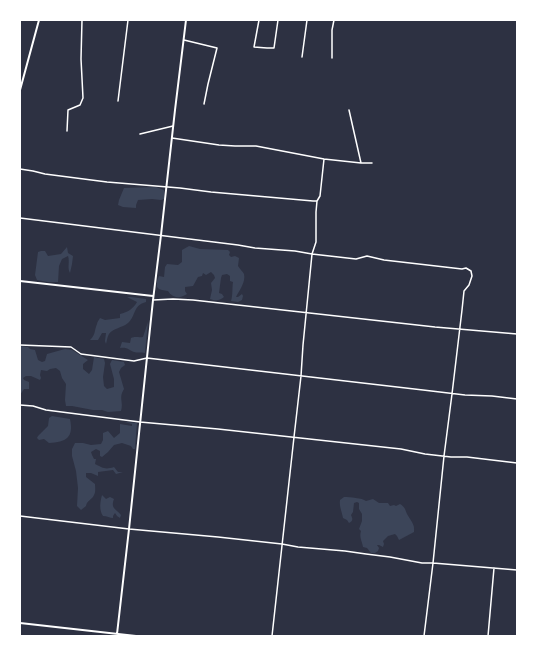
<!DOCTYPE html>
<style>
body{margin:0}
#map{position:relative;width:537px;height:656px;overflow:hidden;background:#2d3142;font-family:"Fira Sans",sans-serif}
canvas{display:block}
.frame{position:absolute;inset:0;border:21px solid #fff;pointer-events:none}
</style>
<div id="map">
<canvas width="537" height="656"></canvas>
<div class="frame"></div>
</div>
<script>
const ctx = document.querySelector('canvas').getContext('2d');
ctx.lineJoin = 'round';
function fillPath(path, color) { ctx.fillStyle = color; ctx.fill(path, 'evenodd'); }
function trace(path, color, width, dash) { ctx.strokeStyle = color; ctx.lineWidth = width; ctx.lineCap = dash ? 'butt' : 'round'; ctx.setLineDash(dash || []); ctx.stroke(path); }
fillPath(new Path2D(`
 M156 187 164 190V199L161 200 152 199 138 200 136 205V208L123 207 118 205 119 200 124 188Z
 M189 246 200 249 228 250 230 252 229 255 231 257 235 256 239 258 238 266C240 269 243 272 244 274 246 282 239 291 236 297H238L242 294 243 296 242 300 238 302 231 301C233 295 232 288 233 282L230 281V276L227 274 222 275 221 278 219 293 222 294 224 297C219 301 216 301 210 299L212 290 211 283 215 278 214 275 211 272 206 275 203 273 202 276 198 277 193 286 185 287V291L187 294C180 299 172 298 168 291L162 290 159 289 157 287V281L159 276 164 277 165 267 167 264 178 265 182 262V250Z
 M67 247 68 253 73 256 72 264 70 273C67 268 70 262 68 256L62 259 59 266 58 282H48L37 280 35 275 38 252 41 251H45L48 256 61 254Z
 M127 297H131L146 299V302C133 305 136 316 128 323 122 328 113 328 109 334 107 337 107 341 106 344L105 341 106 333H102L98 340H90C96 334 94 331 97 324 97 322 99 320 100 318L105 320 120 318V314C128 312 133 309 137 302Z
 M148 322 145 353C141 352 137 353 134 352 128 350 128 347 120 348L122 342 130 343 131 338C136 336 138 338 143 337Z
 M20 346 28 347 30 349 35 350 38 360 42 362 45 361 47 354 65 349 72 350 88 360 83 364V369L89 374 92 370 94 357 104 359 105 363 103 377 104 386 107 389 114 387V379L110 364 112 360 124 362 125 365 121 368 119 372 124 389C118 398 124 402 121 411L108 412 102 410H93L72 406H66L65 400 66 384 62 378 60 371 56 368 50 369 47 371 41 370 40 375 41 378 40 380 31 376H26L23 378 24 380 29 382V389H24L20 395Z
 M52 416 70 419C74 438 66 442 49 443L44 439 39 440 37 438 38 436 48 426 49 418Z
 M124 422 137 423 135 449H133L131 446 122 443 114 445 108 452 102 457 100 456V451L96 449 91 452 92 455 94 459H96L95 464C103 468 105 470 114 467L118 472H123L116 474 113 470 98 472V476L91 473H86V477L95 484C95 487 96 492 94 495 92 500 87 500 86 506L81 510 77 506 78 488 76 471 72 456V449L75 443H83L91 445 101 444 103 440V433L108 431 114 438 120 433V424L132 426V424Z
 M102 495 106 499 110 497 114 499C110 509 117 509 121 515L120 518 117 516 115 513 113 516V518C110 518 107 516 103 516 99 510 100 502 102 495Z
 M344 497C350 497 362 498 366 501L373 499 379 503H388L390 506 394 505 396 506 400 504C405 507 405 509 407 514 411 521 415 524 414 532L399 540 397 536 395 534 388 536 383 541 384 544 383 547 379 545H377L379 548 378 551 375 553H371L367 548 363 547C362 541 359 537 361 531L359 529 362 521V514L359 509V503L357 502 354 503 353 512 351 515C353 519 353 521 349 523L347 520 343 518C342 512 339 506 340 500Z`), '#3c4559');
trace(new Path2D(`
 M259 20 254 47 267 48H274L278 20
 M184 40 217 48 208 84 204 104
 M302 57 307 20
 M332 58V30L334 20
 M118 101 128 20
 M349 110 361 163
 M67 131 68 110 80 105 83 98 81 59 82 20
 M140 134 173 126
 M172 138 219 145 235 146H256L324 159 361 163H372
 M20 169 33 171 45 174 107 182 180 188 211 192 313 201H317
 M20 218 238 245 255 248 295 251 312 254 356 259 367 256 384 260 462 269 466 268 471 271 472 276 469 285 464 291 462 310 452 394 444 456 433 563 424 636
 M153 300 173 299 193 300 435 327 517 334
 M20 345 71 347 81 354 134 361 147 358 423 390 465 395 492 396 517 399
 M20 405 33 406 46 410 140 422 218 429 401 449 425 454 451 457H467L517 463
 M20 516 129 529 218 537 282 544 298 547 345 551 366 554 390 557 422 563H433L517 570
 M272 636 294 437 301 376 303 345 312 254 316 242V212L317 201 320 196 324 159
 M488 636 494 568`), '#fff', 1.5);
trace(new Path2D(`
 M20 90 39 20
 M20 281 153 296
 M20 623 136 636
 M117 634 129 529 153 300 161 235 175 110 186 20`), '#fff', 2);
</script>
